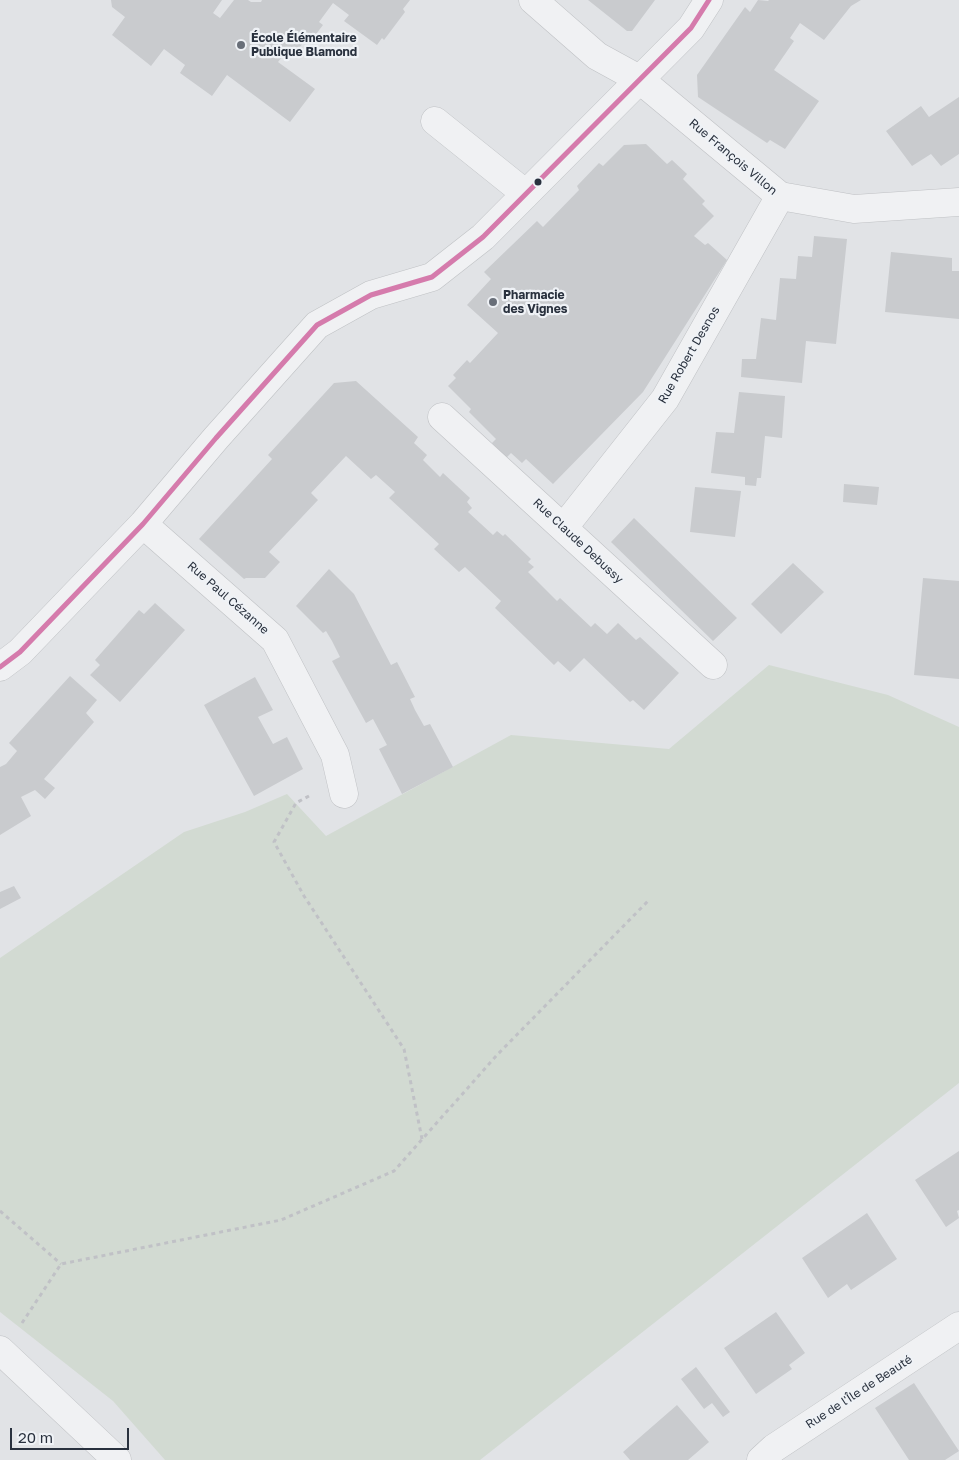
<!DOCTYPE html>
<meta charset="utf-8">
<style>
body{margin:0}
#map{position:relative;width:959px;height:1460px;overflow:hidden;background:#e1e3e6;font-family:"Golos Text",sans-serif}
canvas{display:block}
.scale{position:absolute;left:10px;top:1428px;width:119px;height:22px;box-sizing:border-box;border:2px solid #29313e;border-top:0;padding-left:6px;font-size:15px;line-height:18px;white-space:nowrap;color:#29313e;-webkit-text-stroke:4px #eff2f6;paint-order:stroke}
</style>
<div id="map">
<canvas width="959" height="1460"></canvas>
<div class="scale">20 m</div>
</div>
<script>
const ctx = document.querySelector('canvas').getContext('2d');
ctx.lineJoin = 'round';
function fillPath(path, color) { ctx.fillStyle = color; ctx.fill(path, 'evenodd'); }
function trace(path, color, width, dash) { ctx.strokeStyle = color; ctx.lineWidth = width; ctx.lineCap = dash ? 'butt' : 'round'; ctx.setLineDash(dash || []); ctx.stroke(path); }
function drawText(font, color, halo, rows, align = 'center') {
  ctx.font = font + ' "Golos Text",sans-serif'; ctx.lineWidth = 4.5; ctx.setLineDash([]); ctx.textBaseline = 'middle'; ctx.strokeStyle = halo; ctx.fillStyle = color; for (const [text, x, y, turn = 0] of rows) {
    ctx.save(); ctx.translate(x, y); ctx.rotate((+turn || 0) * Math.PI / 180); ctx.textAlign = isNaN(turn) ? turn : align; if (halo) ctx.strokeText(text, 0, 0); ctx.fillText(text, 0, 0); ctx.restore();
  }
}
fillPath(new Path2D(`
 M769 665 888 695 959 727V1083L480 1460H165L113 1401 0 1312V958L184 832 245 812 287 794 326 836 511 735 669 749Z`), '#d2dad2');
fillPath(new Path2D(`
 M111 0H222L213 13 220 18 234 0H248L251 2H261L262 0H410L403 9 405 12 384 40 382 38 377 45 344 21 349 15 333 3 319 22 323 25 310 42 306 39 292 57 286 52 278 62 315 89 290 122 227 75 212 96 180 73 185 65 164 49 151 66 112 35 125 17 112 7Z
 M588 0H655L632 31H627Z
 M758 0 768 1 769 0H861L851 6 824 40 800 23 790 38 794 41 774 70 819 101 785 149 770 140 767 143 698 97 697 75 745 7 750 12Z
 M959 97V154L941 166 931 154 912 166 886 131 921 106 929 117Z
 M646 144 667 164 672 160 687 174 683 179 705 201 702 204 714 216 694 236 705 245 708 243 727 260 643 392 553 484 526 459 522 463 511 453 506 458 492 443 496 439 469 412 471 409 448 386 456 378 453 375 467 360 470 363 498 333 467 305 491 279 484 272 537 221 543 227 579 190 577 186 599 163 603 166 624 145Z
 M814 236 847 239 836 344 806 341 802 383 741 377 742 359H756L761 318 776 320 780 278 796 279 798 256 812 257Z
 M891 252 952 258V271H959V319L885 312Z
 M356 381 418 437 414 443 427 455 423 460 440 477 443 473 470 498 467 502 472 508 468 512 493 535 497 531 503 536 505 534 531 559 528 562 534 567 528 572 557 601 560 598 591 627 595 623 607 634 618 623 636 640 640 637 679 673 644 710 633 700 630 702 584 658 570 672 558 661 554 665 495 608 501 601 465 567 459 572 434 549 439 544 389 498 395 492 376 475 371 479 346 456 311 493 318 500 269 552 280 562 265 578H246L244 579 199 539 272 459 268 455 334 383Z
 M739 392 785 396 782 438 765 436 761 478H757L756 486 745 485V477L711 473 716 432 734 433Z
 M844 484 879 487 877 505 843 502Z
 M695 487 741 491 735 537 690 532Z
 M634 518 737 618 713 641 611 542Z
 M793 563 824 592 781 634 751 604Z
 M329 569 354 594 391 665 397 662 415 697 410 699 415 710 424 726 430 724 453 767 402 794 379 749 387 745 373 719 366 723 332 661 340 657 332 641 326 631 323 633 296 606Z
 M923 578 959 581V679L914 675Z
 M155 603 185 630 120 702 90 675 100 665 95 660 139 610 144 614Z
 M70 676 97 700 86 713 94 722 44 779 55 788 45 799 35 790 21 797 31 816 0 835V767L6 764 17 751 9 743Z
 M255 677 273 710 258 717 273 744 287 737 303 769 254 796 204 705Z
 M14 886 21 898 0 909V892Z
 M959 1151V1210L957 1211 959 1218 946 1227 915 1180Z
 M867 1213 897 1259 851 1290 847 1284 828 1298 802 1258Z
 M776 1312 805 1353 789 1365 792 1369 756 1394 724 1348Z
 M696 1367 730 1412 723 1417 712 1403 704 1409 681 1379Z
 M914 1383 959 1451 945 1460H909L875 1408Z
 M677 1405 709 1442 688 1460H630L623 1452Z`), '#c9cbce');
const street = new Path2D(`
 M533 0 597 56 639 79 780 196 854 209 959 202
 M435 121 526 194
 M442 417 713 665
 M143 524 275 640 335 755 344 794
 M564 527 665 399 780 196
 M0 667 20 652 143 524 216 438 317 325 371 295 432 277 483 237 691 28 709 0
 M0 1350 117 1460
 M761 1460 774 1448 959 1326`);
trace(street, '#bfc1c4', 29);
trace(new Path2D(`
 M309 796 296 803 274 842 304 896 404 1049 422 1139
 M0 1211 61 1264
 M22 1323 61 1264 281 1220 394 1171 497 1055 648 901`), '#c0c1c6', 3, [4, 4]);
trace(street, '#f0f1f3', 28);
trace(new Path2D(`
 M0 667 20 652 143 524 216 438 317 325 371 295 432 277 483 237 691 28 709 0`), '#d57bac', 5);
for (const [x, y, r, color] of [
 [241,45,5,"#696f79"],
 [538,182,4.5,"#29313e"],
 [493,302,5,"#696f79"]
]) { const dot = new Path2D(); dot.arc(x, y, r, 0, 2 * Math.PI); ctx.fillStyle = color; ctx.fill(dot); trace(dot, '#eff2f6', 2); }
drawText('bold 12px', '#29313e', '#eff2f6', [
 ["École Élémentaire",251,38],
 ["Publique Blamond",251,52],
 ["Pharmacie",503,295],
 ["des Vignes",503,309]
], 'left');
drawText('12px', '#29313e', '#eff2f6', [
 ["Rue François Villon",733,157,40],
 ["Rue Robert Desnos",689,355,-60],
 ["Rue Claude Debussy",578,541,43],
 ["Rue Paul Cézanne",228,598,41],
 ["Rue de l'Île de Beauté",859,1392,-33]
]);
</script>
